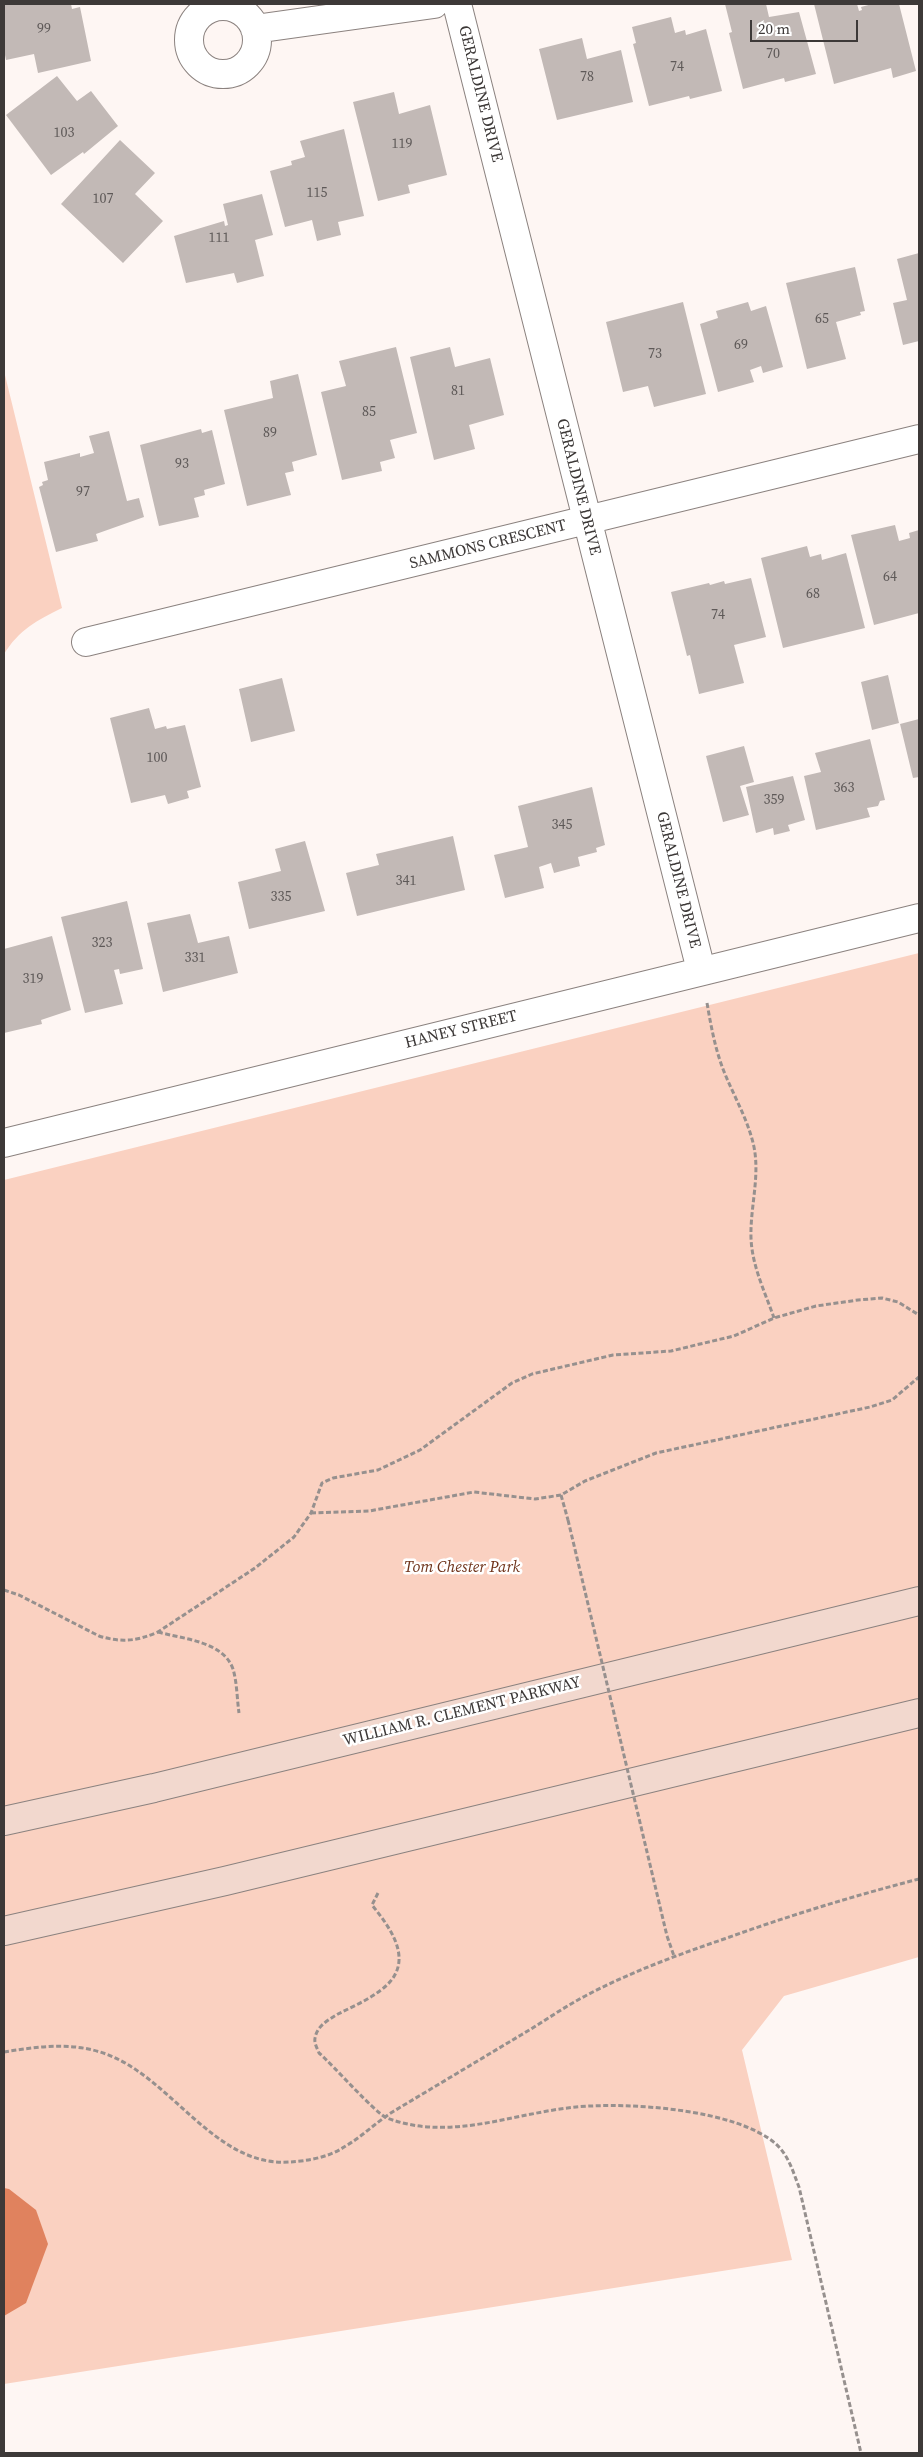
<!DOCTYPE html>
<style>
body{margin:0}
#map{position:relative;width:923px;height:2457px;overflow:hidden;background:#fef6f3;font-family:"Source Serif 4",serif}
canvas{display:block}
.frame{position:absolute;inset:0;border:5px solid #3d3938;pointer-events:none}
.scale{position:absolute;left:750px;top:20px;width:108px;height:22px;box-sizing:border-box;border:2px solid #3d3938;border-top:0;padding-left:6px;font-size:15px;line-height:18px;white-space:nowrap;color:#3d3938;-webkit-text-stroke:4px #fff;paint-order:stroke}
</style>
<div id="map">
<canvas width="923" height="2457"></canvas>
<div class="frame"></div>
<div class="scale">20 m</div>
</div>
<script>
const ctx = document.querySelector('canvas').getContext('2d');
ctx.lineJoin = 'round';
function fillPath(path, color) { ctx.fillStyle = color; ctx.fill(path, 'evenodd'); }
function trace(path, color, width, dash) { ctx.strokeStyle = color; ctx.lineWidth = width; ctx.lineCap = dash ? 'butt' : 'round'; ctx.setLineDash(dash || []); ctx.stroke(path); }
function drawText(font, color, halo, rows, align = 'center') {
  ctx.font = font + ' "Source Serif 4",serif'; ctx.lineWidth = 5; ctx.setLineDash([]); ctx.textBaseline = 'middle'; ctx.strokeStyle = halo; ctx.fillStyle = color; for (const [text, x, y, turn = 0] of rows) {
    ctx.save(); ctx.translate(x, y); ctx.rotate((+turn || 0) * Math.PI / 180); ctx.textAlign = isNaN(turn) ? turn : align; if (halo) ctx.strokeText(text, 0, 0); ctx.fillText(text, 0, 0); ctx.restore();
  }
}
fillPath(new Path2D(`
 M4 371 62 608C37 620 19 630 4 654Z
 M919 953V1957L784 1996 742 2050 792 2260 4 2384V1180Z`), '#fad1c1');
fillPath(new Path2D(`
 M4 2188 9 2189 36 2210 48 2244 26 2303 4 2316Z`), '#e0825e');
fillPath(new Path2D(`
 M4 4H71L72 9 80 7 91 61 38 73 34 54 6 60 4 50Z
 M725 4H766L769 17 799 12 816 74 785 82 784 78 743 89 729 33 732 32Z
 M814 4H857L859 11 862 10 861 7 872 4H899L916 71 893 78 891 68 834 84Z
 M671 17 675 33 685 30 686 35 706 29 722 91 690 99 689 96 649 106 633 44 636 43 632 27Z
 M582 38 587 59 621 50 633 102 557 120 539 49Z
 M57 76 77 101 91 91 118 126 84 154 83 152 51 175 6 115Z
 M394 92 399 114 430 105 447 175 408 185 410 193 378 201 353 102Z
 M344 129 364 216 338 222 341 235 317 241 312 220 285 227 270 171 292 165 291 161 305 157 300 141Z
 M120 140 155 173 135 194 163 221 123 263 61 204Z
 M262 194 273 235 255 240 264 276 237 283 234 273 186 283 174 236 224 221 225 226 228 225 223 204Z
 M919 253V341L903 345 893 303 907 300 897 259Z
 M855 267 865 311 860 312 861 315 836 322 846 359 807 369 786 283Z
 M683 302 706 394 654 407 648 386 623 392 606 322Z
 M748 302 751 311 766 306 783 367 763 373 761 366 750 370 754 382 718 392 700 324 718 318 716 311Z
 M396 347 417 433 390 440 395 458 380 462 382 471 342 480 321 392 346 386 339 361Z
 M450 347 455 367 490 358 504 415 469 425 475 449 434 460 410 357Z
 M298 374 317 455 292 462 294 471 285 473 291 495 247 506 224 410 273 398 270 381Z
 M201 429 202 433 212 430 225 484 204 490 205 495 194 498 199 517 159 526 140 445Z
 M109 431 127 501 139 498 144 517 96 534 98 541 56 552 39 487 43 485 42 482 48 480 44 462 80 453V457L94 453 89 436Z
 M895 525 899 541 910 538 909 533 919 530V613L874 625 851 535Z
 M807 546 810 557 821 554 822 560 846 553 865 628 783 648 761 558Z
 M751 578 766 637 734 645 744 683 699 694 690 655 687 656 671 592 709 583 710 585 724 581 725 584Z
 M888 675 899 723 872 730 861 682Z
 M282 678 295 731 251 742 239 689Z
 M149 708 155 729 166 726 167 729 185 725 201 787 187 791 189 798 168 804 165 795 131 803 110 718Z
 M919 719V777L913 778 900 724Z
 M870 739 885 800 880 801 878 806 867 808 870 817 816 830 804 776 821 772 815 753Z
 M744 746 754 782 740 786 749 815 723 822 706 756Z
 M793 776 805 820 788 825 790 831 774 835 773 828 756 833 746 787Z
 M592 787 605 845 596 848 597 852 578 857 580 866 554 873 551 863 539 867 544 888 505 898 494 855 528 847 518 806Z
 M453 836 465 890 357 916 346 873 379 865 376 854Z
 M305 841 325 911 249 929 238 882 281 871 275 849Z
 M127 901 143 969 120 974 119 969 114 970 123 1004 85 1013 61 917Z
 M190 914 198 943 229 936 238 973 163 992 147 923Z
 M52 936 71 1010 41 1020 42 1024 4 1033V949Z`), '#c2b9b6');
const minor = new Path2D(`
 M457 4 701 970
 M189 40a34 34 0 1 1 68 0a34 34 0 1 1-68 0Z
 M255 29 434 4
 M86 642 919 439
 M4 1143 919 918`);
const secondary = new Path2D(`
 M4 1821 154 1788 919 1601
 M4 1931 225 1881 919 1713`);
trace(minor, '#8b827f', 30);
trace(secondary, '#8b827f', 30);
trace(new Path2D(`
 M707 1003C711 1026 715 1048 723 1069 733 1095 748 1119 754 1147 760 1177 750 1208 751 1238 752 1266 765 1292 774 1318
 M561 1495 568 1520
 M311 1513 369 1511 474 1492 535 1499 561 1495 585 1481 656 1453 870 1407 892 1400 919 1377
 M4 1590 19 1595 99 1636C122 1643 137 1641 158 1632L255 1568 294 1537 311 1513 322 1483 333 1478 378 1470 420 1450 512 1383 532 1374 613 1355 671 1351 700 1344 734 1336 774 1318 816 1306 858 1300 882 1298 898 1302 919 1315
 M158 1632C183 1639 223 1641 233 1669 237 1682 237 1699 239 1713
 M378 1893 372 1905C393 1931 416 1964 381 1990 368 2000 352 2007 338 2014 328 2020 317 2026 315 2038 314 2043 317 2048 319 2053 333 2065 375 2113 387 2118 450 2142 513 2113 576 2107 629 2102 736 2109 776 2144 789 2156 793 2172 799 2187L861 2453
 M667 1936 674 1956
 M4 2052C35 2047 68 2042 100 2052 170 2073 213 2168 290 2162 307 2161 330 2157 344 2147 362 2137 376 2122 394 2111 436 2086 479 2060 521 2035 543 2022 564 2007 587 1995 631 1972 677 1955 724 1939 788 1916 853 1896 919 1879`), '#96908e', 3, [5, 2.5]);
trace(minor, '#fff', 28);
trace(secondary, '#f2d8ce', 28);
trace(new Path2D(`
 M568 1520 667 1936`), '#96908e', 3, [5, 2.5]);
drawText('14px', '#5e5958', null, [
 ["99",44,29],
 ["70",773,54],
 ["74",677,67],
 ["78",587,77],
 ["103",64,133],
 ["119",402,144],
 ["115",317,193],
 ["107",103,199],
 ["111",219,238],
 ["65",822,319],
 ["69",741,345],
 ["73",655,354],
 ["81",458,391],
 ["85",369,412],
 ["89",270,433],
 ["93",182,464],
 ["97",83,492],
 ["64",890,577],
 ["68",813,594],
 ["74",718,615],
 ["100",157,758],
 ["363",844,788],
 ["359",774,800],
 ["345",562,825],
 ["341",406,881],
 ["335",281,897],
 ["323",102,943],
 ["331",195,958],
 ["319",33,979]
]);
drawText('16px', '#3d3938', '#fff', [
 ["GERALDINE DRIVE",480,94,76],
 ["GERALDINE DRIVE",578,487,76],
 ["SAMMONS CRESCENT",488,545,-14],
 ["GERALDINE DRIVE",678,880,76],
 ["HANEY STREET",461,1030,-14],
 ["WILLIAM R. CLEMENT PARKWAY",462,1712,-14]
]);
drawText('italic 16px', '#6f331a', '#fff', [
 ["Tom Chester Park",462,1568]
]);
</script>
